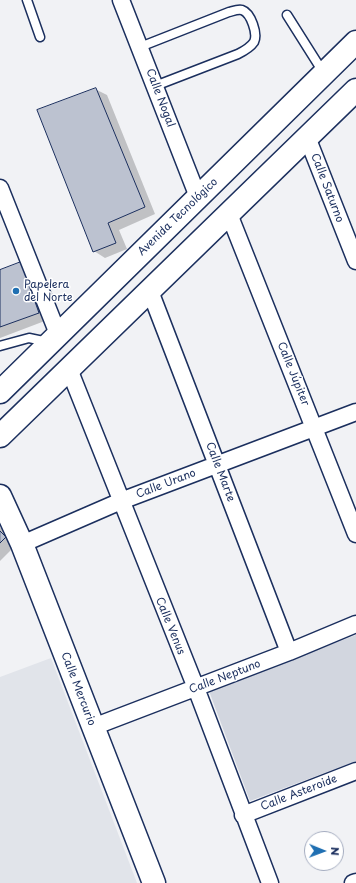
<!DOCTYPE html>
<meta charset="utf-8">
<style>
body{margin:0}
#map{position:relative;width:356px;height:883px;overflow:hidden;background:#f1f2f5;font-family:"Playpen Sans",sans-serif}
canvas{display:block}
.north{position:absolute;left:304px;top:831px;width:40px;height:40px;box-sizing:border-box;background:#fff;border:1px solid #a4acbf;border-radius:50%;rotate:91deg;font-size:11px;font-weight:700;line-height:16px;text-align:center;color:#1b2f5e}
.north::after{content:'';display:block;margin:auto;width:14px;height:18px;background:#1f6fb2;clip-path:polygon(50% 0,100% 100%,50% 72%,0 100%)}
</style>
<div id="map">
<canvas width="356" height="883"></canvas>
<div class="north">N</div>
</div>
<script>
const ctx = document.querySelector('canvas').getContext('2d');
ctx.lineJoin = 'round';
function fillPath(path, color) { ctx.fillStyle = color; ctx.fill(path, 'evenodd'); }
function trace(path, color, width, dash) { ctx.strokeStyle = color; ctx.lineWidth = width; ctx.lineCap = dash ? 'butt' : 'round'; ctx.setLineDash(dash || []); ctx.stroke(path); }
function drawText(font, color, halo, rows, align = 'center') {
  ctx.font = font + ' "Playpen Sans",sans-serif'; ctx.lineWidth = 3; ctx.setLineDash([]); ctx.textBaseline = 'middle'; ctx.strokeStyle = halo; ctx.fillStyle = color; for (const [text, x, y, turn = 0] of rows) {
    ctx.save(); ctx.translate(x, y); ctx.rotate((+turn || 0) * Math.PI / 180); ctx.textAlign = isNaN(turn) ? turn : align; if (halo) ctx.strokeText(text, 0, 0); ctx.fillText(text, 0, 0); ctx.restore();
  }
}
fillPath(new Path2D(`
 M51 658 137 883H0V677Z`), '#e1e4ea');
fillPath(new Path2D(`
 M356 635V761L250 801 209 691Z`), '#d2d6df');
fillPath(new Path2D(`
 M95 89 107 95 155 214 119 230 127 249 105 258 94 251Z
 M20 264 32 270 50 319 0 338V271Z
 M0 527 17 544 0 561Z`), '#0003');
const building = new Path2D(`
 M96 88 145 207 108 223 116 243 93 252 37 110Z
 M21 262 39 313 0 327V270Z
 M0 531 6 537 0 543Z`);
fillPath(building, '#bcc2d0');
trace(building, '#1b2f5e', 1);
const service = new Path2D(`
 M27 0 40 37
 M287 15 323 72
 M140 47 229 12C233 11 238 9 242 10 251 13 258 34 254 42 250 48 244 51 238 54L155 86
 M0 346 29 338 48 342`);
const minor = new Path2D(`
 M121 0 198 197
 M307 137 356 261
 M0 188 58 334
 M229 214 356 534
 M150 291 289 652
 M69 369 196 688 270 883
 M22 544 121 501 356 412
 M93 727 289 652 356 624
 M243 815 356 771
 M353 883 356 882`);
const secondary = new Path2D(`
 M0 496 22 544 154 883`);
const primary = new Path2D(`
 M0 392 356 42
 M0 436 356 90`);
trace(service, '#1b2f5e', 11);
trace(minor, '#1b2f5e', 19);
trace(secondary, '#1b2f5e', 25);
trace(primary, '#1b2f5e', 25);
trace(service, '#fff', 8);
trace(minor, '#fff', 16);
trace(secondary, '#fff', 22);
trace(primary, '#fff', 22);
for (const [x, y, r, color] of [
 [16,291,4,"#1f6fb2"]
]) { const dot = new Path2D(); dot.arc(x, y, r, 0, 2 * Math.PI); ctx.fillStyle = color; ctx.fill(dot); trace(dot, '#fff', 1.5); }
drawText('11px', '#1b2f5e', '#fff', [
 ["Calle Nogal",160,98,69],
 ["Calle Saturno",327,188,69],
 ["Avenida Tecnológico",178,217,-44],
 ["Calle Júpiter",293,374,68],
 ["Calle Marte",220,472,69],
 ["Calle Urano",166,484,-21],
 ["Calle Venus",170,626,68],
 ["Calle Neptuno",225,677,-21],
 ["Calle Mercurio",78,689,69],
 ["Calle Asteroide",299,793,-21]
]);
drawText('11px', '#1b2f5e', '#fff', [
 ["Papelera",24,285],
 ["del Norte",24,298]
], 'left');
</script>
